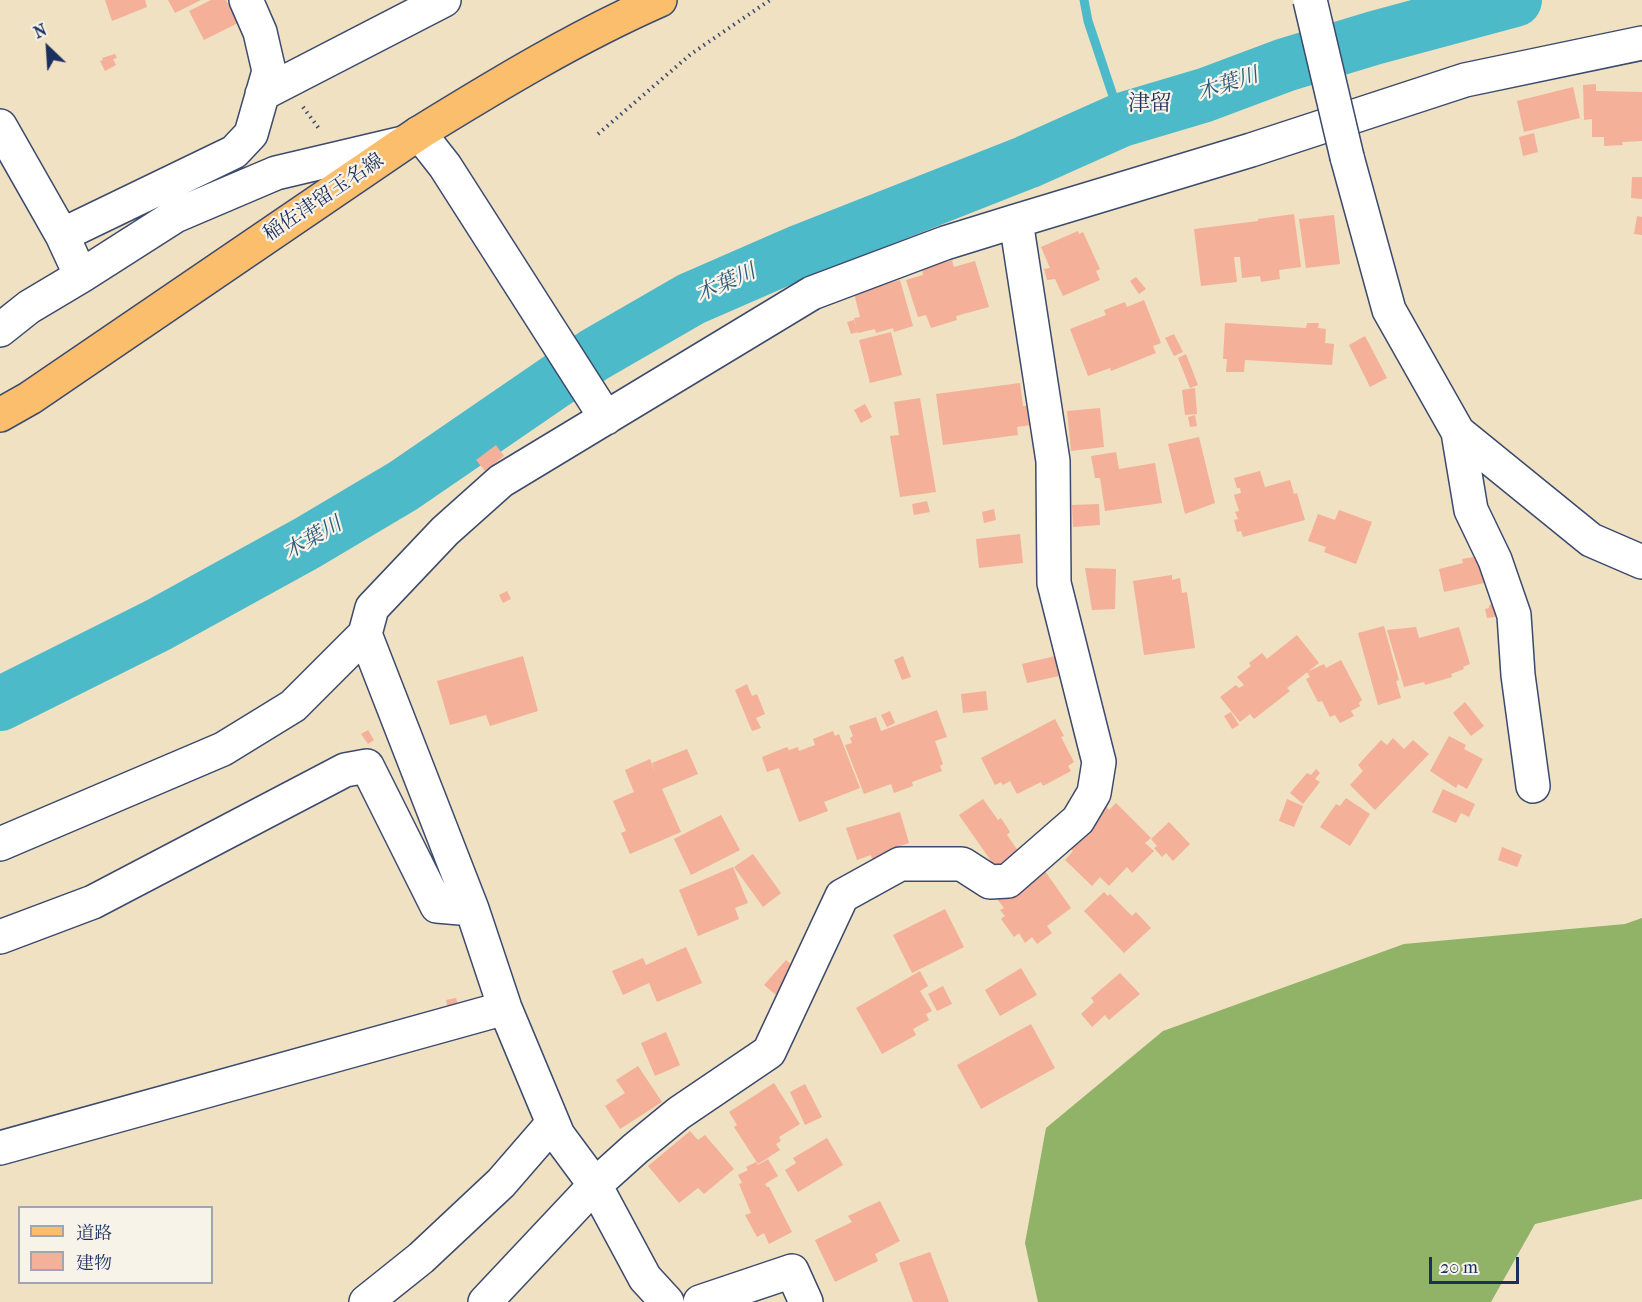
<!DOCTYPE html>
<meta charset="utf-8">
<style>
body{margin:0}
#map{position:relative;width:1642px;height:1302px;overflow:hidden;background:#efe1c2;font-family:"IM FELL French Canon","Noto Serif JP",serif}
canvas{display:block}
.legend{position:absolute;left:18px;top:1206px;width:195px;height:78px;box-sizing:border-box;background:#f7f3e8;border:2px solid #9fa5b1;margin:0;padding:8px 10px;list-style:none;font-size:18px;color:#1b2f5e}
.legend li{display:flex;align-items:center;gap:12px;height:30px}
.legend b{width:30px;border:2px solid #9fa5b1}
.north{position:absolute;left:18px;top:18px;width:60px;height:60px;-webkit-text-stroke:4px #f7f3e8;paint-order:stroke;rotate:335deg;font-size:16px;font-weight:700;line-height:24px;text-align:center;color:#1b2f5e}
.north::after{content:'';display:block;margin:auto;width:21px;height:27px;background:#1b2f5e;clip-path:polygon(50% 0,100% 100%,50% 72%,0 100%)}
.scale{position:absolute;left:1429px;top:1257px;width:90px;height:27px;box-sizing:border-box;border:3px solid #1b2f5e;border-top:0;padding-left:8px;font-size:18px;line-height:21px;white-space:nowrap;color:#1b2f5e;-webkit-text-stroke:4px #f7f3e8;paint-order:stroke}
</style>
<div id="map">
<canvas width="1642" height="1302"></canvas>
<ul class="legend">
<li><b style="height:8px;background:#fabe6d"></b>道路</li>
<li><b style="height:16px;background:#f4b098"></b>建物</li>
</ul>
<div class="north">N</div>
<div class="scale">20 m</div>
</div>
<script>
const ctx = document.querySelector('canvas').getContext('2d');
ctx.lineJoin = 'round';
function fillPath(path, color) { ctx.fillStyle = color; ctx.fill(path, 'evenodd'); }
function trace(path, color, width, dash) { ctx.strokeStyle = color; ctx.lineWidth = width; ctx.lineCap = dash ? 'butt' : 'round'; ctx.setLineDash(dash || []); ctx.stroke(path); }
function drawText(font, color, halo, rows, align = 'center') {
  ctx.font = font + ' "IM FELL French Canon","Noto Serif JP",serif'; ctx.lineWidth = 4.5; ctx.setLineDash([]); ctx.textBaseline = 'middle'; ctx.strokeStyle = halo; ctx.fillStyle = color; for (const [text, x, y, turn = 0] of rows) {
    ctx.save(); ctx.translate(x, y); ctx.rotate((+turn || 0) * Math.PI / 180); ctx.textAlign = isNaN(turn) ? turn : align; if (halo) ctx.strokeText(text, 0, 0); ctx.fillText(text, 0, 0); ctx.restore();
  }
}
fillPath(new Path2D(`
 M1642 918V1199L1535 1224 1491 1302H1038L1025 1243 1046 1128 1163 1031 1404 944 1625 924Z`), '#91b368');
trace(new Path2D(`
 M1084 0 1088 21 1121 120`), '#4dbac9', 9);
trace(new Path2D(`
 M0 704 158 625 307 543 403 486 594 355 691 299 801 251 1027 162 1121 120 1205 95 1285 65 1374 38 1515 0`), '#4dbac9', 54);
fillPath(new Path2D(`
 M105 0H145L147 7 112 21Z
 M168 0H201L175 13Z
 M211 0H226L238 23 204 40 189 11Z
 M115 54 117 58 113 59 116 65 105 71 100 61 103 60 102 58Z
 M1596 84V91L1642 92V141L1622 142 1623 145 1604 146V137H1592V119L1584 120 1583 85Z
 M1573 87 1580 118 1524 132 1517 101Z
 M1534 133 1538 152 1523 156 1519 137Z
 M1632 177H1642V199L1631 198Z
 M1294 214 1301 267 1279 270 1280 279 1261 282 1260 276 1242 278 1240 257H1234L1237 282 1201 286 1194 229 1258 221V219Z
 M1334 215 1340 264 1306 268 1299 219Z
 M1637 216 1642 217V235L1634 234Z
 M1078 231 1079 234 1083 232 1100 269 1096 271 1100 280 1063 296 1055 279 1047 280 1044 269 1050 268 1041 247Z
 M952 260 954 267 975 261 989 307 956 316 957 320 931 328 926 315 918 317 906 280 923 275 922 269Z
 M1136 277 1146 289 1139 294 1130 281Z
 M900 280 913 326 894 332 893 328 876 333 875 329 858 333 854 318 860 317 854 293Z
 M1144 300 1161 343 1153 346 1156 353 1111 371 1110 368 1088 376 1070 329 1106 315 1104 310 1125 302 1127 307Z
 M854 320 858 332 851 334 847 322Z
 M1225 323 1306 328 1307 323H1319L1318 328 1326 329 1325 343 1334 344 1332 365 1245 360 1244 372H1226L1227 359H1223Z
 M891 332 902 375 870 383 859 340Z
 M1174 334 1183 352 1174 356 1165 338Z
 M1365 336 1387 378 1370 387 1349 345Z
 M1186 354 1198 385 1190 388 1178 358Z
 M1020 383 1023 406H1029L1031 425 1017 427 1018 435 943 445 936 394Z
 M1195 388 1197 414 1185 415 1182 390Z
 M920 398 936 492 900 497 890 436 899 435 894 402Z
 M865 404 872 417 861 423 854 410Z
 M1100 408 1104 447 1071 451 1067 411Z
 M1195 415 1197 426 1190 427 1188 417Z
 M1199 437 1215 503 1185 514 1168 444Z
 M496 445 504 456 485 471 476 460Z
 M1116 452 1119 469 1155 463 1162 503 1105 511 1100 478H1095L1091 456Z
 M1260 471 1265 487 1290 480 1294 494 1297 493 1305 520 1243 537 1241 531 1237 532 1234 520 1238 519 1235 512 1239 511 1234 495 1241 493 1240 488H1237L1234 478Z
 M927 501 930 512 914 515 912 504Z
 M1099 504 1100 525 1073 527 1072 505Z
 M994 509 996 520 984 523 982 512Z
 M1339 510 1372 522 1356 564 1324 552 1326 547 1308 541 1318 514 1335 520Z
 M1020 534 1023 563 979 568 976 539Z
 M1474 557 1475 560 1479 559 1484 583 1444 592 1439 569 1463 563 1462 559Z
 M1085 568 1116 569 1115 609 1092 610Z
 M1172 575V580L1180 578 1182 593 1187 592 1195 648 1144 655 1133 581Z
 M507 591 511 599 503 603 499 595Z
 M1503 601 1507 615 1487 618 1485 609 1489 608V605Z
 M1384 626 1399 680 1396 681 1401 698 1378 705 1358 633Z
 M1416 627 1419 638 1459 627 1470 664 1463 667 1464 669 1451 674 1452 677 1425 685 1424 682 1404 687 1387 630Z
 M1297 635 1319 663 1287 688 1290 691 1254 719 1250 714 1240 722 1220 697 1236 685 1239 688 1244 685 1237 677 1251 666 1249 663 1262 653 1267 659Z
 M523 656 538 711 490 726 486 715 450 725 437 681Z
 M903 656 911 677 902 680 894 660Z
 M1055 656 1059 676 1027 683 1022 664Z
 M1341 660 1362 700 1359 703 1360 706 1351 711 1354 716 1340 723 1335 715 1330 717 1322 701 1318 702 1306 679 1310 677 1307 672 1324 664 1326 668Z
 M747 684 752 696 757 694 765 714 756 718 761 728 752 731 735 690Z
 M986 691 988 710 963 713 961 694Z
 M1465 702 1484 726 1471 736 1453 713Z
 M937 710 947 737 935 741 943 764 940 766 942 771 912 782 913 786 894 793 891 784 864 794 845 745 852 743 850 738 853 736 849 726 876 717 881 731Z
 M890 711 895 723 887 727 881 715Z
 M1231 712 1239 725 1232 729 1224 716Z
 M1055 719 1064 736 1061 737 1074 762 1068 766 1071 771 1043 786 1041 782 1017 794 1010 781 1003 785 1001 782 995 785 981 758Z
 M368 730 374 740 368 744 361 734Z
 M833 731 835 736 839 734 860 788 824 802 828 811 799 822 779 768 767 772 762 757 787 747 789 750 798 747 799 751 815 745 813 739Z
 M1449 736 1466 745 1464 749 1483 759 1467 789 1458 784 1456 788 1430 771Z
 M1393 738 1404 749 1413 740 1429 754 1375 810 1350 785 1363 771 1358 765 1381 740 1387 745Z
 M687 749 698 774 662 789 681 832 630 854 621 833 626 831 613 801 634 792 625 770 650 759 656 775 652 763Z
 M1316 769 1320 773 1315 779 1320 782 1303 804 1290 793 1307 773 1311 775Z
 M1443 789 1475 804 1469 817 1461 813 1456 823 1432 812Z
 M1346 798 1370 814 1350 846 1320 827 1336 804 1340 806Z
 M983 799 998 820 1001 818 1010 832 1007 835 1021 855 998 871 959 815Z
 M1287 799 1303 806 1294 827 1279 821Z
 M1116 803 1151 838 1145 843 1154 851 1132 873 1127 867 1109 886 1100 877 1092 886 1065 860 1073 851 1067 845 1106 806 1109 810Z
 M900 812 909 843 900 846 904 857 874 867 871 855 857 860 846 828Z
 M721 815 740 850 691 875 674 839Z
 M1169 822 1190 844 1173 861 1166 853 1162 857 1154 848 1157 846 1151 839Z
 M1502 847 1522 855 1517 867 1498 860Z
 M753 854 781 893 763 907 734 867Z
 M733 867 748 903 735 908 739 919 698 936 679 890Z
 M1042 867 1071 908 1047 926 1052 933 1037 944 1032 937 1025 943 1019 933 1014 937 1001 919 1005 916 1000 910 1004 908 997 899Z
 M1104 892 1108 896 1110 894 1132 916 1136 912 1151 928 1124 953 1084 911Z
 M945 909 964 947 912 973 893 935Z
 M686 947 702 983 657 1002 649 983 623 995 612 971 643 958 646 965Z
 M786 960 798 970 776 995 764 985Z
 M1021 968 1037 995 1000 1016 985 990Z
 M920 971 928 986 920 991 932 1011 926 1014 929 1020 913 1029 916 1035 882 1054 856 1008Z
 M1120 973 1140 994 1109 1020 1105 1015 1092 1027 1081 1014 1094 1002 1091 998Z
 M943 986 952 1004 937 1011 928 994Z
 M456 998 458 1006 448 1009 446 1000Z
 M1031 1024 1055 1068 981 1109 957 1065Z
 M666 1032 680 1065 655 1076 641 1043Z
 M638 1066 662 1102 620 1129 605 1106 625 1093 616 1080Z
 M774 1083 800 1124 779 1137 781 1141 776 1144 780 1150 758 1164 734 1127 737 1125 729 1112Z
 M805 1084 822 1117 805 1125 790 1092Z
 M690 1131 698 1140 705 1135 734 1169 704 1194 698 1188 679 1203 648 1166Z
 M827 1138 843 1165 798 1192 785 1170 796 1163 793 1158Z
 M768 1159 778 1176 765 1184 767 1187H769L792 1232 769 1244 764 1233 757 1237 745 1215 751 1213 739 1184 742 1183 738 1175 748 1170 746 1167 756 1162 758 1165Z
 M880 1201 900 1241 875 1254 878 1261 835 1282 815 1240 852 1222 848 1216Z
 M930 1252 949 1302H913L899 1263Z`), '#f4b098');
const minor = new Path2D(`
 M262 94 444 0
 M0 126 62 235 81 276 29 307 0 330
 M419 133 445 166 606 418
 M1347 157 1389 310 1458 432 1591 540 1642 562
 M1016 221 1251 150 1465 80 1642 43
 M62 235 234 152 251 134 269 71 260 32 246 0
 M81 276 175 216 276 173 403 143
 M1458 432 1471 510 1495 560 1514 615 1518 675 1533 786
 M0 844 223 749 293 706 365 634
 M0 937 93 902 345 770 367 766 437 906 472 909
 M0 1148 505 1008
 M366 1302 421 1258 501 1183 553 1123
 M485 1302 595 1185 635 1149 679 1113 769 1052 842 896 900 864H962L990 882 1008 881 1078 820 1094 793 1099 762 1054 583 1053 461 1016 221 945 243 812 293 501 481 445 531 372 608 365 634 472 909 505 1008 553 1123 558 1135 595 1185 645 1278 667 1302
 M700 1302 792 1271 806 1302`);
const major = new Path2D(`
 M0 415 30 398 419 133C497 85 576 37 660 0`);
trace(minor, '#3b4a6d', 36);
trace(major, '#3b4a6d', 36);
trace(new Path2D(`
 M303 107 320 130
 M598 134 691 54 770 0`), '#3b4a6d', 4, [1.5, 4.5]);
trace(minor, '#fff', 33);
trace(major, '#fabe6d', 33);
const minorBridge = new Path2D(`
 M1310 0 1347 157`);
trace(minorBridge, '#3b4a6d', 36, []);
trace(minorBridge, '#fff', 33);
drawText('20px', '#1b2f5e', '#f7f3e8', [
 ["稲佐津留玉名線",324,198,-34]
]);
drawText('italic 21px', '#2a597e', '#f7f3e8', [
 ["木葉川",1228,85,-18],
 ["木葉川",726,284,-24],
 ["木葉川",313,539,-30]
]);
drawText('22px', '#1b2f5e', '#f7f3e8', [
 ["津留",1150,105]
]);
</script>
